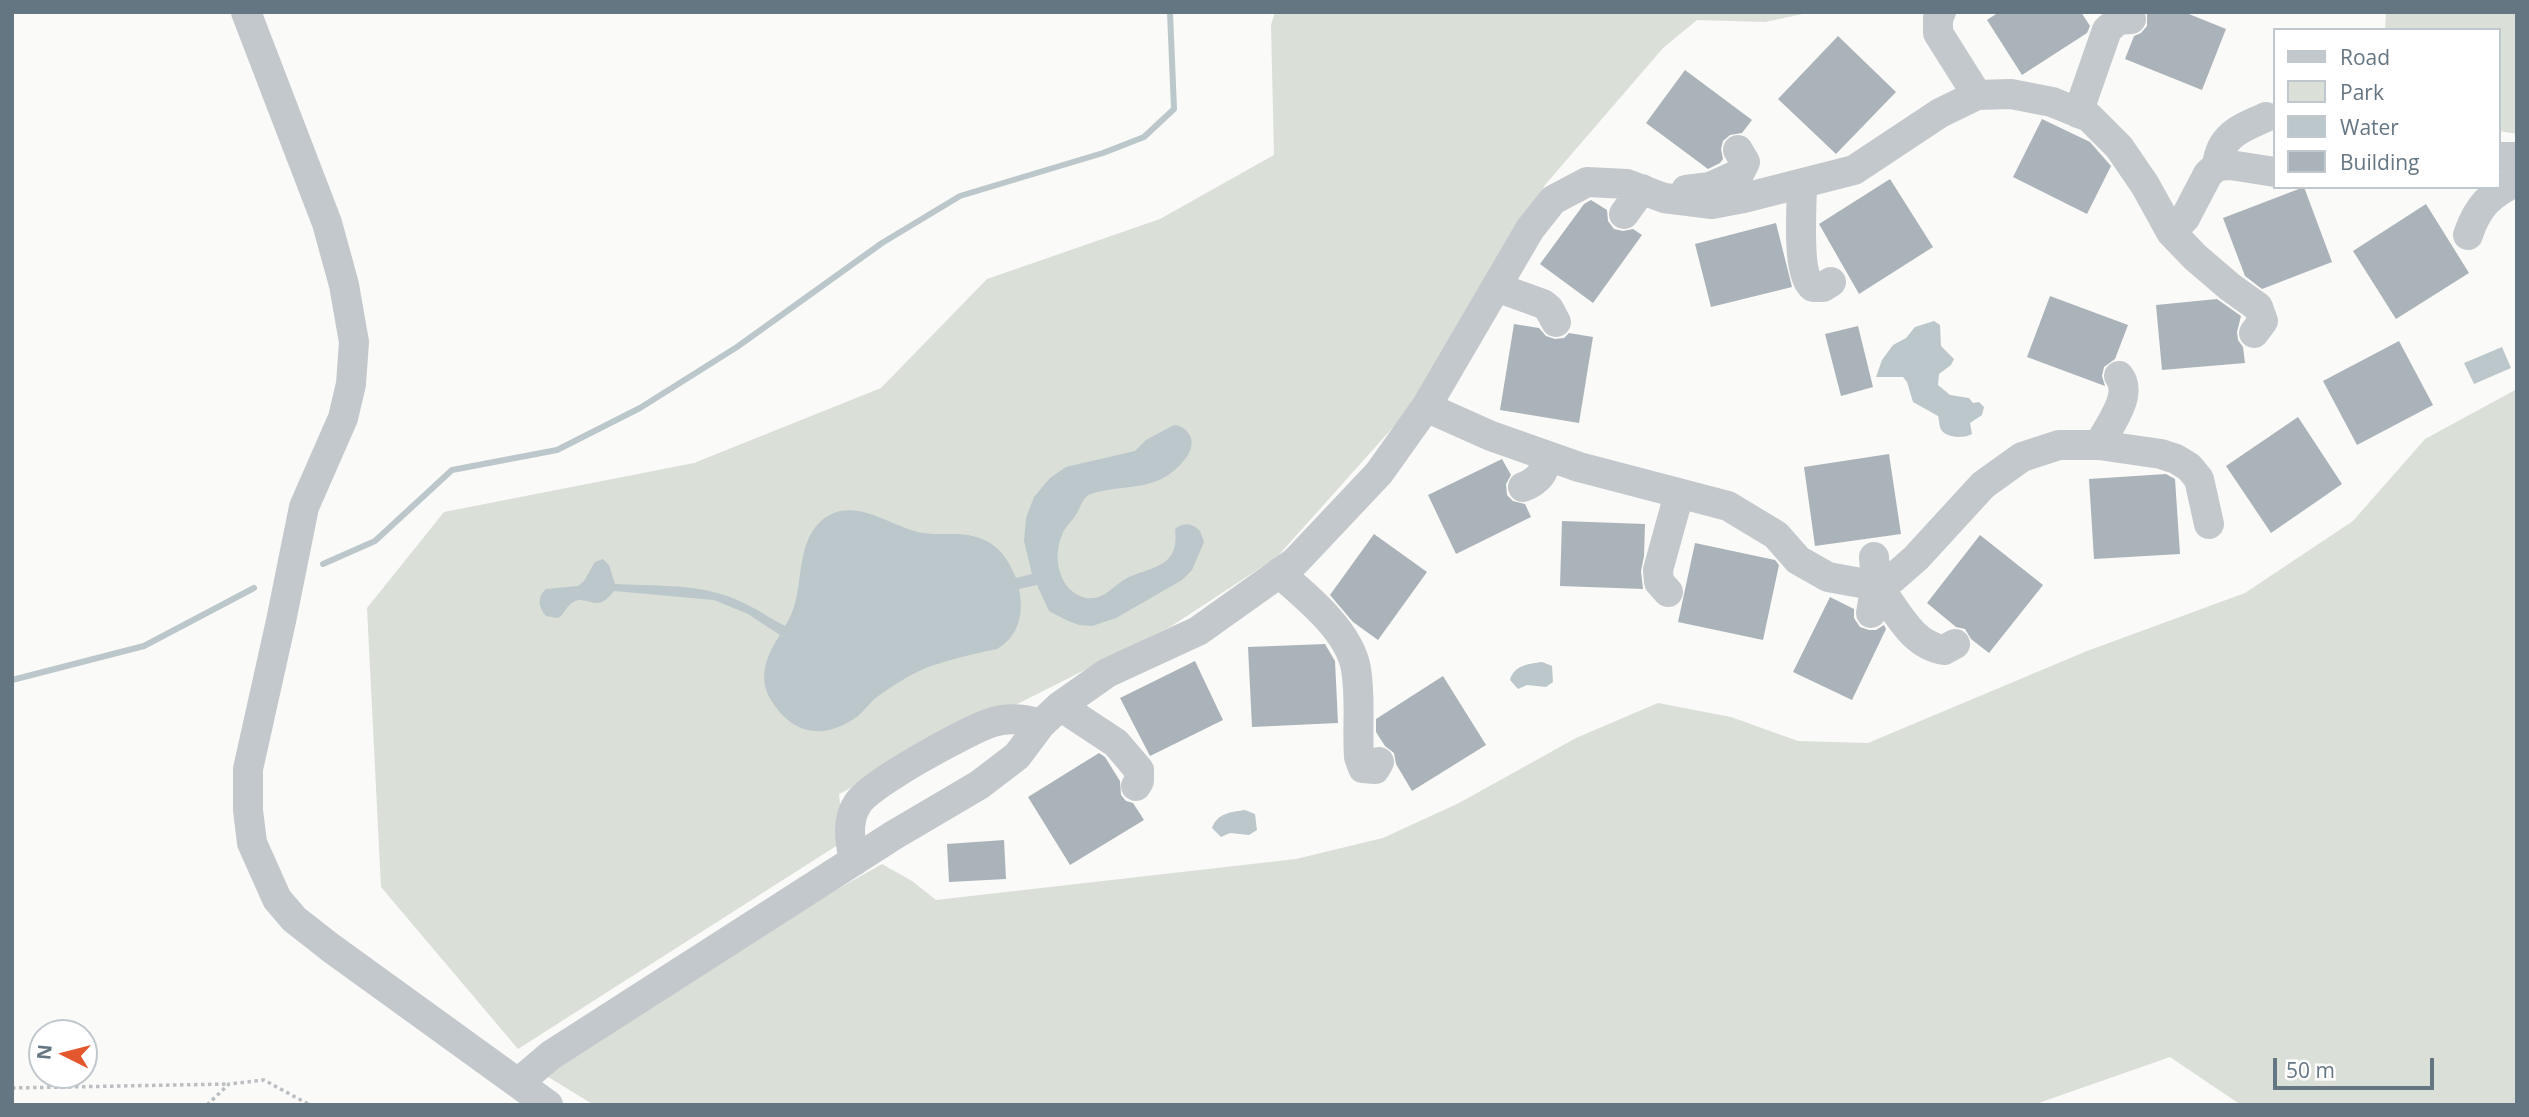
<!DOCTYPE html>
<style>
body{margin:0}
#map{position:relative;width:2529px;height:1117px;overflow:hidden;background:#fafaf8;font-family:"Open Sans",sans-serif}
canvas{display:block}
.frame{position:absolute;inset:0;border:14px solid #657683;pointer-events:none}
.legend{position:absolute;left:2273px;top:28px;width:228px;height:161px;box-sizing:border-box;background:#fff;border:2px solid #c1c8cd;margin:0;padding:9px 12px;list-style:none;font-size:21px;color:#657683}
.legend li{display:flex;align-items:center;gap:14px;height:35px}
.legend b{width:35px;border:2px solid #c1c8cd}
.north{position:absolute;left:28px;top:1019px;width:70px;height:70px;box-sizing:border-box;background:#fff;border:2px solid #c1c8cd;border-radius:50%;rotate:276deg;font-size:19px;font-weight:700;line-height:28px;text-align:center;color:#657683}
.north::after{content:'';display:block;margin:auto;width:24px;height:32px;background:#e4572e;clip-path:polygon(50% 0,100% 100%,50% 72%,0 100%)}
.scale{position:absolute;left:2273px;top:1058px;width:161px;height:32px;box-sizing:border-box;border:4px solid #657683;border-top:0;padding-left:9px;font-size:21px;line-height:24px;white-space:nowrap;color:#657683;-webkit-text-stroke:5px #fff;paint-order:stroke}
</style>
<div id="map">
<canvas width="2529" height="1117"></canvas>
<div class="frame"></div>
<ul class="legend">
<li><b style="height:9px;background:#c3c8cc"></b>Road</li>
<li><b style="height:19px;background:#dadfd7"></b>Park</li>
<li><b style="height:19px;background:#bbc7cb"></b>Water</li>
<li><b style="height:19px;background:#aab3b9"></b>Building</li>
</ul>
<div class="north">N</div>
<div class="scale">50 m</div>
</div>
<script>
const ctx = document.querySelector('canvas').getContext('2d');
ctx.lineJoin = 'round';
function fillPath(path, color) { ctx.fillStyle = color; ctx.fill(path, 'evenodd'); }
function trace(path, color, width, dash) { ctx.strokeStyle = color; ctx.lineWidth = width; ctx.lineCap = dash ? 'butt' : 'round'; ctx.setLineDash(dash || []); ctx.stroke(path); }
fillPath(new Path2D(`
 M1275 12H1812L1765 22 1697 20 1663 48 1545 185 1412 406 1277 557 1170 627 839 794 844 841 518 1049 381 887 367 608 444 512 694 463 881 388 987 279 1160 219 1274 155 1271 25Z
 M2386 12H2517V134L2499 131V30H2385Z
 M2517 389V1105H2241L2170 1057 2033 1105H594L545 1075 811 904 882 864 912 881 936 900 1296 859 1383 838 1459 803 1576 738 1658 703 1731 717 1798 741 1868 743 2087 651 2245 593 2353 521 2425 439Z`), '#dadfd7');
fillPath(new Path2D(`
 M1934 321 1940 325 1941 346 1954 359 1951 365 1939 374 1938 385 1950 395 1969 398 1973 403 1979 402 1984 407 1982 415 1970 423 1972 434C1963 439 1943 438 1940 427 1939 423 1939 419 1938 416L1913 402 1907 382 1903 377H1876L1882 360 1893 345 1906 338 1915 327Z
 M2502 347 2511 368 2474 384 2464 363Z
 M1174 425C1182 426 1188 430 1191 438 1193 446 1190 453 1185 459 1158 495 1122 482 1088 495 1082 500 1081 506 1077 513 1073 521 1065 526 1062 535 1052 557 1059 592 1086 598 1105 601 1114 584 1129 577 1155 566 1180 566 1175 529 1184 522 1192 523 1200 531L1204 542 1192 570 1182 580 1116 618 1092 626 1079 625 1066 620 1049 611 1037 585 1019 589C1024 614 1019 636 997 649 977 653 935 663 919 671 905 678 890 687 877 697 870 702 865 710 858 716 825 740 793 736 771 700 757 677 767 655 780 635L748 614 714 600 614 591C596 615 589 594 573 602 566 606 565 614 558 618L546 616C538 607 537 597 546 589L578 586 584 581 595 562 603 559 609 565 615 584C648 586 685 584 717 593 742 599 763 614 785 626 807 595 792 548 821 521 853 493 891 528 923 533 943 536 962 531 982 539 1000 546 1009 561 1016 578L1032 574 1024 541 1026 518 1034 497 1050 478 1066 467 1135 451 1146 440Z
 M1542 662 1552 666 1553 682 1546 687 1527 685 1518 689 1510 680C1514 665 1529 664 1542 662Z
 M1245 810 1255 814 1257 830 1249 835 1230 833 1221 837 1212 828C1217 813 1232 812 1245 810Z`), '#bbc7cb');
trace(new Path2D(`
 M323 564 375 541 452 470 557 450 640 408 737 347 882 243 960 196 1103 153 1144 137 1174 109 1170 12
 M12 680 144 646 254 588`), '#bbc7cb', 6);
fillPath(new Path2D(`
 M1999 12H2081L2090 26 2087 33 2022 75 1987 20Z
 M2147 12H2184L2226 29 2202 90 2125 59 2134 36 2141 33 2147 26Z
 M1838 36 1896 92 1836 154 1778 99Z
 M1685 70 1752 120 1742 133 1730 135 1723 141 1721 149 1723 159 1720 163 1708 169 1646 123Z
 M2042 119 2090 142 2111 166 2087 214 2013 177Z
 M1890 179 1933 247 1859 294 1819 224Z
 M2304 187 2332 262 2262 289 2245 276 2223 218Z
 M1591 200 1607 210 1608 221 1614 229 1623 231 1633 229 1642 235 1593 303 1540 264 1584 204Z
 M2426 204 2469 273 2396 319 2353 251Z
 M1776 223 1792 287 1711 307 1695 244Z
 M2050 296 2128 325 2115 359 2104 367 2102 376 2105 386 2027 357Z
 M2217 299 2241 316 2237 332 2238 340 2243 347 2245 363 2162 370 2156 305Z
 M1514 324 1539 328 1546 336 1555 339 1564 338 1569 333 1593 337 1579 423 1500 410Z
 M1858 326 1873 387 1841 396 1825 334Z
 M2399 341 2433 405 2357 445 2323 381Z
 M2298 417 2342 484 2271 533 2226 466Z
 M1889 454 1901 534 1815 546 1804 467Z
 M1502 459 1511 475 1506 484 1507 495 1513 501 1525 504 1531 517 1456 554 1428 495Z
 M2166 474 2175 479 2180 554 2094 559 2089 479Z
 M1562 521 1645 524 1644 556 1641 571 1643 589 1560 586Z
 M1374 534 1427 572 1378 640 1353 622 1330 595Z
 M1980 535 2043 585 1989 653 1971 639 1965 629 1956 627 1927 603Z
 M1695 543 1775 560 1779 565 1763 640 1678 622Z
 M1830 597 1854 609V618L1860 627 1869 630H1876L1884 625 1886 629 1852 700 1793 672Z
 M1325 644 1335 661 1338 723 1252 727 1248 647Z
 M1195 661 1223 720 1150 756 1120 698Z
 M1443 676 1486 745 1412 791 1396 764 1394 753 1385 746 1376 732V719Z
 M1099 753 1105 757 1120 781 1121 795 1126 801 1133 803 1144 820 1070 865 1028 797Z
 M1004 840 1006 879 949 882 947 844Z`), '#aab3b9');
trace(new Path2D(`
 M12 1088 229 1084
 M207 1105 229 1084 264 1080 310 1105`), '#bbbfc2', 3.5, [3.5, 3.5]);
trace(new Path2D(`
 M246 12 327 223 344 285 354 342 351 384 343 418 304 507 281 621 248 769V810L252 843 277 899 294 919 331 948 548 1105
 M1941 12 1938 18V33L1977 95
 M2078 113 2107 30 2118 20 2131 19
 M2499 157H2517
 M2217 166C2220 135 2241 128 2266 117
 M1802 184C1802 206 1796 275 1813 287H1823L1831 282
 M1686 190 1710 187 1739 174 1745 162 1738 150
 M1624 214 1642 189
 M2171 232 2185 218 2208 174 2217 166 2230 165 2275 172
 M2468 235C2478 205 2490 195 2517 181
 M1496 287 1543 304 1549 309 1556 322
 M1426 407 1491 436 1579 467 1728 506 1776 535 1798 560 1828 577 1861 583 1876 584 1892 579 1916 558 1983 485 2022 457 2059 445H2099L2161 454 2176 459 2189 467 2199 479 2209 524
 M2099 445C2108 427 2134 395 2119 376
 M1523 487C1539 481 1545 472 1547 456
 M1279 573C1307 597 1350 632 1356 669 1361 698 1357 728 1359 757L1363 768 1375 769 1379 762
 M1876 584C1896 608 1910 645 1944 650L1955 644
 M1668 592 1659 582 1658 570 1679 494
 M1871 613 1876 584 1874 557
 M1060 706 1116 743 1139 770V781L1136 786
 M854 861C850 842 846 820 858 803 871 783 968 730 993 722 1010 717 1025 719 1041 724
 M518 1083 551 1055 894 835 979 785 1017 756 1041 724 1060 706 1107 673 1198 631 1295 562 1379 473 1426 407 1530 229 1553 200 1587 182 1627 184 1664 198 1712 204 1744 198 1854 170 1940 113 1977 95 2011 94 2052 102 2089 117 2119 147 2145 185 2171 232 2195 257 2230 287 2258 307 2263 321 2254 333`), '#c3c8cc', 30);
</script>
